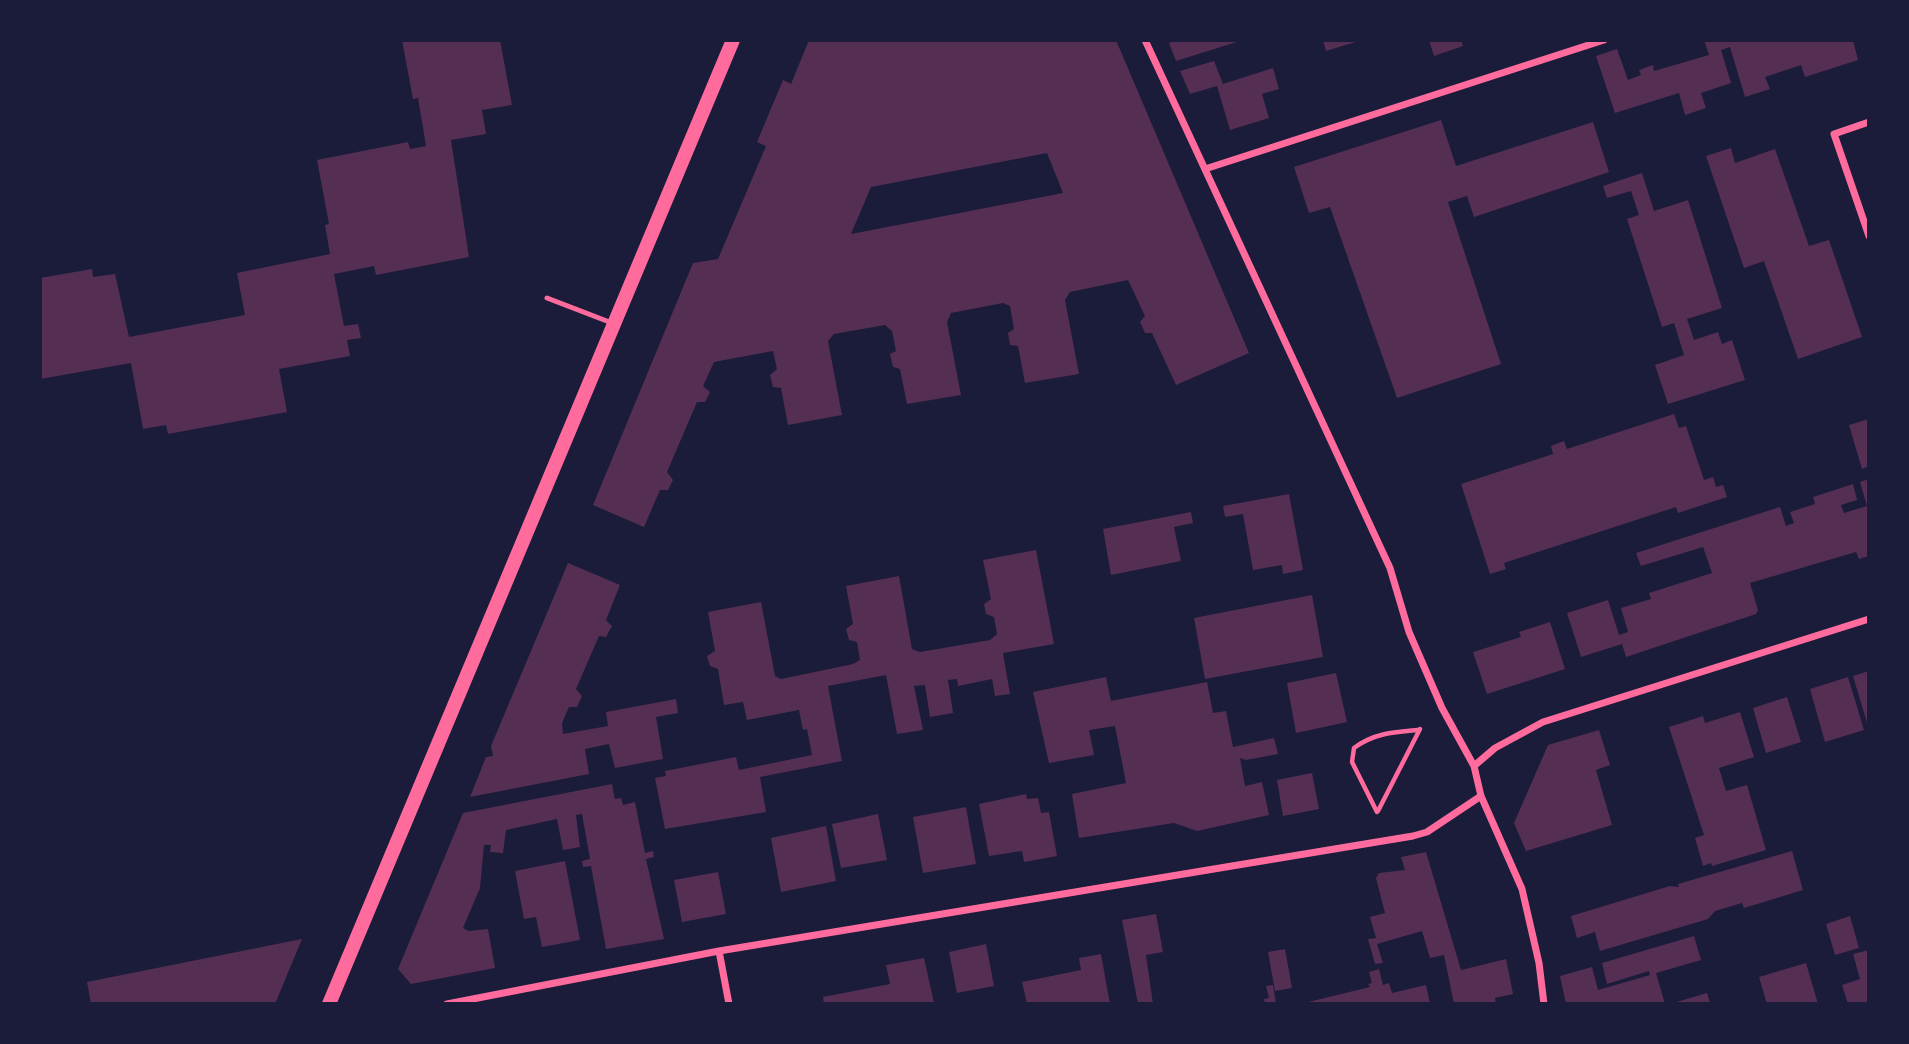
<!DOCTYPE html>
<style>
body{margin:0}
#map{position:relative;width:1909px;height:1044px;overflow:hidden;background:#1b1b3a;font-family:Figtree,sans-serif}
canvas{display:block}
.frame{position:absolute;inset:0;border:42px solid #1b1b3a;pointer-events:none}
</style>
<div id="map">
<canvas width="1909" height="1044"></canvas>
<div class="frame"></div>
</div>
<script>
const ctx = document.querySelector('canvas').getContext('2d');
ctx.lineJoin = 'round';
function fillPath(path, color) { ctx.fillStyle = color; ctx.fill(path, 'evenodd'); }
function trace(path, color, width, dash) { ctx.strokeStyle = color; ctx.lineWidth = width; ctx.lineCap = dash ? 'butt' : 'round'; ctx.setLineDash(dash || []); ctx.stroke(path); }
fillPath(new Path2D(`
 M402 40H500L512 105 482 110 486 134 451 140 469 257 376 275 374 266 334 274 344 326 358 324 361 338 347 340 350 356 279 369 287 412 168 434 166 425 143 429 131 363 40 379V278L92 269 93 277 115 274 129 337 245 315 237 273 330 254 325 225 329 224 317 160 408 142 410 149 426 146 418 98 413 99Z
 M809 40H1116L1249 353 1176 385 1152 333H1145L1140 322 1145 316 1128 280 1070 292 1065 300 1079 374 1025 383 1018 346 1010 345 1008 333 1014 329 1010 306 1003 303 951 313 947 322 961 395 907 404 900 369 893 367 890 354 896 351 892 331 885 325 834 334 828 341 842 415 788 425 781 388 773 387 770 375 777 369 773 351 714 362 703 386 710 392 705 402H697L667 472 673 480 668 490H660L644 527 593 505 693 263 718 259 766 146 757 142 783 80 791 84ZM1047 153 1063 193 851 234 871 187Z
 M1176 40H1240V41L1176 61 1169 43Z
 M1323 40H1359V41L1326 51Z
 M1429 40H1461L1463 46 1434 56Z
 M1704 40H1853L1858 60 1805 77 1801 65 1765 77 1770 89 1745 97 1730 47 1721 50 1731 83 1701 93 1706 108 1685 115 1679 93 1615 113 1596 56 1617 49 1628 80 1641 75 1639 70 1653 65 1654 71 1709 55Z
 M1214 61 1223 84 1273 68 1279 89 1262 94 1269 118 1230 130 1217 86 1190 94 1180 71Z
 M1441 120 1456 166 1593 122 1609 172 1474 217 1467 196 1448 202 1501 364 1397 398 1330 207 1309 213 1294 167Z
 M1731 148 1735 163 1775 149 1809 246 1829 240 1862 337 1798 359 1764 261 1744 268 1706 156Z
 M1642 173 1654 211 1688 200 1722 308 1687 319 1694 340 1718 332 1722 344 1732 340 1745 380 1668 404 1655 365 1684 355 1674 323 1662 327 1627 219 1639 215 1631 191 1607 198 1603 186Z
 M1674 414 1679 428 1686 426 1704 480 1713 477 1716 487 1723 485 1727 497 1678 513 1676 507 1504 563 1506 569 1490 574 1461 484 1553 454 1551 446 1564 441 1567 449Z
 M1869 419V466L1862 469 1849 425Z
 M1869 479V556L1859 559 1856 552 1750 583 1758 610 1756 614 1626 657 1622 644 1581 657 1567 613 1608 600 1619 635 1628 632 1621 608 1651 599 1649 593 1712 573 1703 547 1641 566 1636 553 1780 507 1786 526 1794 523 1790 512 1815 504 1813 497 1853 484 1857 500 1841 505 1844 513 1867 506 1860 482Z
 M1289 494 1303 570 1283 574 1282 565 1253 570 1243 514 1225 517 1223 506Z
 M1191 512 1193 523 1174 527 1181 561 1111 575 1103 529Z
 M1036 550 1054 644 1003 653 1010 694 995 696 992 679 958 686 957 679 948 680 953 713 930 717 925 685 914 686 923 730 897 734 886 675 828 686 842 761 760 777 766 812 665 829 655 778 666 776 665 771 736 757 739 770 812 755 807 729 803 730 799 710 747 720 743 702 724 705 718 669 710 666 707 656 715 651 708 612 761 602 775 676 781 679 853 664 860 660 857 642 849 640 846 629 853 624 846 586 899 576 912 649 920 652 990 640 997 634 994 617 986 614 984 604 991 599 983 560Z
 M568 563 620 585 606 620 612 626 606 637 599 636 576 689 582 696 577 707H569L562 723 563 734 608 726 606 712 676 699 678 713 656 717 663 759 615 768 609 744 585 749 589 774 470 797 486 757 493 756 491 746Z
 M1312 595 1323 657 1205 679 1194 618Z
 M1550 622 1565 669 1487 694 1473 652 1521 637 1519 632Z
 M1869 671V726H1868L1853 676Z
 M1336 673 1347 722 1296 733 1287 683Z
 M1106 677 1111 701 1207 682 1213 713 1226 711 1233 747 1274 738 1278 754 1246 760 1240 758 1245 786 1262 782 1269 815 1197 831 1174 823 1079 838 1072 794 1126 783 1115 726 1089 730 1094 755 1049 763 1033 692Z
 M1848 677 1864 730 1825 742 1810 689Z
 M1787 697 1801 742 1766 753 1753 708Z
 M1740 712 1754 757 1719 768 1726 791 1747 785 1766 850 1712 866 1711 863 1703 866 1695 838 1704 835 1669 727 1703 716 1705 723Z
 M1599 730 1610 765 1596 770 1612 825 1526 851 1514 823 1548 745Z
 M1312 773 1319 809 1283 816 1277 780Z
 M612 784 615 799 621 798 623 805 635 802 645 853 653 851 654 857 646 859 664 939 606 949 591 866 583 867 582 861 590 859 582 814 576 815 580 847 563 850 557 819 506 830 503 853 490 852 491 845H484L480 888 463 928 469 931 488 929 495 968 411 984 398 969 463 813Z
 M1026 794 1027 799 1038 798 1041 813 1049 812 1057 856 1024 862 1022 851 989 856 979 804Z
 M966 807 976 864 923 873 913 817Z
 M878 814 887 860 841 868 832 824Z
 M826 826 836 881 781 892 771 838Z
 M1792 851 1803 890 1744 908 1742 903 1715 911 1708 919 1600 951 1595 932 1577 938 1571 916 1670 886 1679 887 1678 884Z
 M1426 852 1461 970 1506 959 1513 994 1495 998 1496 1004H1454L1444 955 1430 958 1422 931 1377 944 1383 963 1375 964 1368 939 1376 938 1370 917 1385 913 1376 878 1379 873 1405 870 1401 857Z
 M565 861 580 940 542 947 536 917 524 919 515 871Z
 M718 872 726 914 682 922 674 880Z
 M1156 914 1163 952 1146 955 1153 1004H1138L1122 920Z
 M1850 916 1859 948 1835 955 1826 924Z
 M1694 936 1701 960 1656 973 1665 1004H1566L1560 976 1592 967 1598 990 1650 975 1649 971 1607 984 1602 963Z
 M302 939 275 1004H91L87 982Z
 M986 944 994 986 957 993 949 952Z
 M1285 949 1292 988 1275 991 1268 952Z
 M1869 950V1004H1848L1842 985 1860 979 1853 954Z
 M1101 954 1110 1004H1027L1022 982 1081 970 1079 958Z
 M924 958 934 1003 824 1004 823 997 890 984 886 965Z
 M1806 963 1818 1004H1767L1759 977Z
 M1379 969 1383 985 1389 983 1392 993 1426 985 1430 1004H1300L1370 987 1368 984 1372 983 1369 972Z
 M1273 985 1276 1004H1265L1264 999 1269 998 1266 986Z
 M1707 993 1710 1003 1673 1004V1003Z`), '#542f53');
trace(new Path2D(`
 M1378 811 1420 729
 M1377 812 1352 762 1354 748C1374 733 1394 732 1418 730`), '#ff6b9d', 4.5);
trace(new Path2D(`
 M547 298 612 323`), '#ff6b9d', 5);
trace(new Path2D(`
 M1145 40 1390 568 1409 632 1442 708 1474 766 1481 796 1522 889 1539 963 1544 1004
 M1869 122 1834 134 1869 236
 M1205 169 1604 40
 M1474 766 1495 748 1543 722 1869 619
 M719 951 729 1004
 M447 1004 719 951 1413 836 1427 832 1481 796`), '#ff6b9d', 7);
trace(new Path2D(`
 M329 1004 733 40`), '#ff6b9d', 14);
</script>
